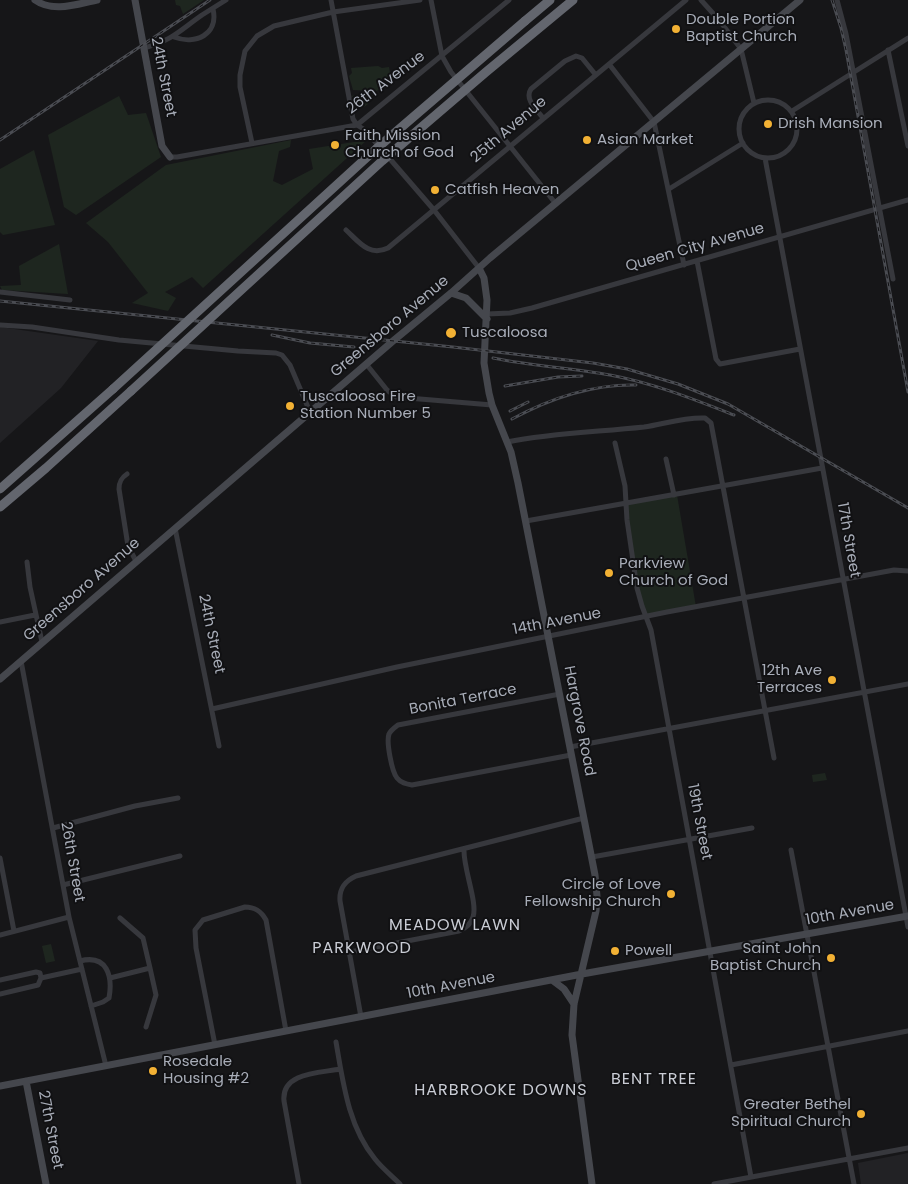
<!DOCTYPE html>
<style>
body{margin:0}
canvas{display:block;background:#161618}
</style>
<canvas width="908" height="1184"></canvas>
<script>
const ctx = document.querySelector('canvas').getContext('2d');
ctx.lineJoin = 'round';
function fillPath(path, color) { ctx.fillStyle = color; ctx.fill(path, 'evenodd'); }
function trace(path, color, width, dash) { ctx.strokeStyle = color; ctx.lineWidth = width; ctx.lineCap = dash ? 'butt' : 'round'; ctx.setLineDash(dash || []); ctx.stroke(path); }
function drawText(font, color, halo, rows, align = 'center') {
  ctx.font = font + ' Poppins,sans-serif'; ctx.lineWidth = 4; ctx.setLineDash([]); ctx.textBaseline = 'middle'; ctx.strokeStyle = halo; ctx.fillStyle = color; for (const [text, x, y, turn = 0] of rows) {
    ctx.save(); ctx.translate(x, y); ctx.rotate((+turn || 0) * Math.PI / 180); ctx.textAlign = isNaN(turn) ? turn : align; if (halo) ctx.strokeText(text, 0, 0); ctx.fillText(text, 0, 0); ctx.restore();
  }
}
fillPath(new Path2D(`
 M0 327 98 341 61 388 0 443Z
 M908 1153V1184H861L858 1163Z`), '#222225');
fillPath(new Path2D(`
 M175 0H204L183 14 180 6 176 5Z
 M378 66 382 68 389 67 392 84 376 91 353 90 349 76 352 73 351 68Z
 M355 95H373L368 104 364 107 354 105 352 96Z
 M119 96 128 115 146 113 161 157 76 215 64 207 48 135Z
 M291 140 290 147 279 151 273 181 282 185 313 169 309 149 367 140 203 288 192 277 165 292 176 298 168 311 132 303 148 293 108 242 86 223 166 165Z
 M34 150 55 225 3 235 0 232V169Z
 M59 244 68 294 2 290 0 286 21 285 19 266Z
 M677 495 696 607 645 616 642 606 625 504Z
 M825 773 827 780 813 782 812 775Z
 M51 944 55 961 46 963 42 946Z`), '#1e261f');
trace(new Path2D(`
 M331 0 353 119 357 125 365 130 434 210 479 268
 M431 0 442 56 451 72 556 204
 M701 0 719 20 741 49 754 103
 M837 0 846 34 893 279
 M174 37C195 45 219 35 213 9
 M144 48C173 40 179 31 202 15 210 10 218 5 226 0
 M888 50 908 146
 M609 64 654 122 684 265
 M739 129a29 29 0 1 1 58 0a29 29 0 1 1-58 0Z
 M792 111 908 38
 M543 118C537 110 524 99 531 89L565 61 576 56 582 58 595 74
 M252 143 240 87V75L245 51 257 36 274 26 333 12 420 0
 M170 157H177L357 125 509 0
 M765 158 908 927
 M669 189 743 143
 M346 230C359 242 369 257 388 248L686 0
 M697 261 716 359 720 364 800 349
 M0 292 70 300
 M487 314 510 313 532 308 908 200
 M0 325 32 327 119 340 238 351 276 353 282 355 290 365 310 412
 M367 365 387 390 396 397 492 405
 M507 442C552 433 598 432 644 427 664 424 684 417 705 418L711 423 774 758
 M615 443 625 486 627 520 637 588 642 606 651 630 751 1177
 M666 459 674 495
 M127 474C121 478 119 482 119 489L128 546 136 561
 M526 521 822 468
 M175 528 219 746
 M27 562 30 587 42 642
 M0 622 35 615
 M21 661 69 917 106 1066
 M560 694 398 725C394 728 391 730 389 734 386 742 392 772 397 778 401 783 406 784 412 785L571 755
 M212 709 397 667 667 612 894 570 908 571
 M570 747 908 684
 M53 828 135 806 178 798
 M791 850 854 1184
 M592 857 752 828
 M0 858 14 931
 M63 885 180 856
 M120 918 143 938 150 968 156 995 146 1027
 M0 935 69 917
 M350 952 459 931C466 928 471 924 473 917 478 903 463 868 464 849
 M80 961C107 954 113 976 109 998L103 1002 91 1006
 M110 978 150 968
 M0 980 36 972 40 973 41 978
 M0 994 38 985 41 978 82 969
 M361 1017 340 901C339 888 345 881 356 876L584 818
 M336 1042C343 1082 348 1126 375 1159 382 1168 392 1176 400 1184
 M215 1045 196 948 195 930 203 920 245 907C255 907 261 911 266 920L286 1031
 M731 1065 908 1031
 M299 1184 284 1101C281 1072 321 1073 340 1069
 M714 1184 908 1148`), '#37383d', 5);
trace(new Path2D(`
 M35 0C53 13 77 4 97 0
 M135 0 162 146 170 157
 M479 268 484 278 487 300 484 363 489 393 492 405 511 452 518 483 595 875 597 896 596 911 574 1004 572 1035 592 1184
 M451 293 466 298 487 319
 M0 679 393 341 451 293 490 258 800 0
 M552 980 564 989 574 1004
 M26 1081 46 1184
 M0 1086 582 974 908 916`), '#45474d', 7);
trace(new Path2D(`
 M525 21 550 0
 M0 489 113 389
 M0 507 46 468 131 391`), '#63666e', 9);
const rail = new Path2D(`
 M832 0 841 28 846 50 908 392
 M0 140 210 0
 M0 301 453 347 593 363 627 369 678 384 728 404 908 508
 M272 335 310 343 354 347
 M493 358C532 366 571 368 610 375 653 383 693 399 734 415
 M505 386 558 377 582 376
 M510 411 528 402
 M512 419C551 398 591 384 636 385`);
trace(rail, '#4a4c52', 3);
trace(rail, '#111113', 1, [4]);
trace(new Path2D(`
 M113 389 376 149 525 21
 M131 391 382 161 486 72 573 0`), '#63666e', 9);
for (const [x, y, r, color] of [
 [676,29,5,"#f2b134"],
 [768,124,5,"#f2b134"],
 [587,140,5,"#f2b134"],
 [335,145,5,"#f2b134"],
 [435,190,5,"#f2b134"],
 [451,333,6,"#f2b134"],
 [290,406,5,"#f2b134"],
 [609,573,5,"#f2b134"],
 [832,680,5,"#f2b134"],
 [671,894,5,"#f2b134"],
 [615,951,5,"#f2b134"],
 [831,958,5,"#f2b134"],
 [153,1071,5,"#f2b134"],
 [861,1114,5,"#f2b134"]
]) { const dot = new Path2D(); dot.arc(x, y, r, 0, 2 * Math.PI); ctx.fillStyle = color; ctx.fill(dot); trace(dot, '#111113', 2); }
drawText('15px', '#a8adb8', '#111113', [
 ["Double Portion",686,20],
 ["Baptist Church",686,37],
 ["Drish Mansion",778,124],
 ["Faith Mission",345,136],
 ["Church of God",345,153],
 ["Asian Market",597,140],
 ["Catfish Heaven",445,190],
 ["Tuscaloosa",462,333],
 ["Tuscaloosa Fire",300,397],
 ["Station Number 5",300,414],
 ["Parkview",619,564],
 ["Church of God",619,581],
 ["12th Ave",822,671,"right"],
 ["Terraces",822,688,"right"],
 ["Circle of Love",661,885,"right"],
 ["Fellowship Church",661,902,"right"],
 ["Saint John",821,949,"right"],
 ["Baptist Church",821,966,"right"],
 ["Powell",625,951],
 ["Rosedale",163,1062],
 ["Housing #2",163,1079],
 ["Greater Bethel",851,1105,"right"],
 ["Spiritual Church",851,1122,"right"]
], 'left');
drawText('15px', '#a8adb8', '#111113', [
 ["24th Street",163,77,79],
 ["26th Avenue",386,83,-37],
 ["25th Avenue",509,130,-40],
 ["Queen City Avenue",695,248,-16],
 ["Greensboro Avenue",390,327,-40],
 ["17th Street",848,540,80],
 ["Greensboro Avenue",82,590,-41],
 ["14th Avenue",557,622,-11],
 ["24th Street",211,634,78],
 ["Bonita Terrace",463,700,-11],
 ["Hargrove Road",579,721,79],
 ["19th Street",699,822,79],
 ["26th Street",72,862,80],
 ["10th Avenue",850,913,-10],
 ["10th Avenue",451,986,-11],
 ["27th Street",50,1130,79]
]);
ctx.letterSpacing = '1px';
drawText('16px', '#c9ccd4', '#111113', [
 ["MEADOW LAWN",455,926],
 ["PARKWOOD",362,949],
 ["BENT TREE",654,1080],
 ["HARBROOKE DOWNS",501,1091]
]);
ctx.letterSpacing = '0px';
</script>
